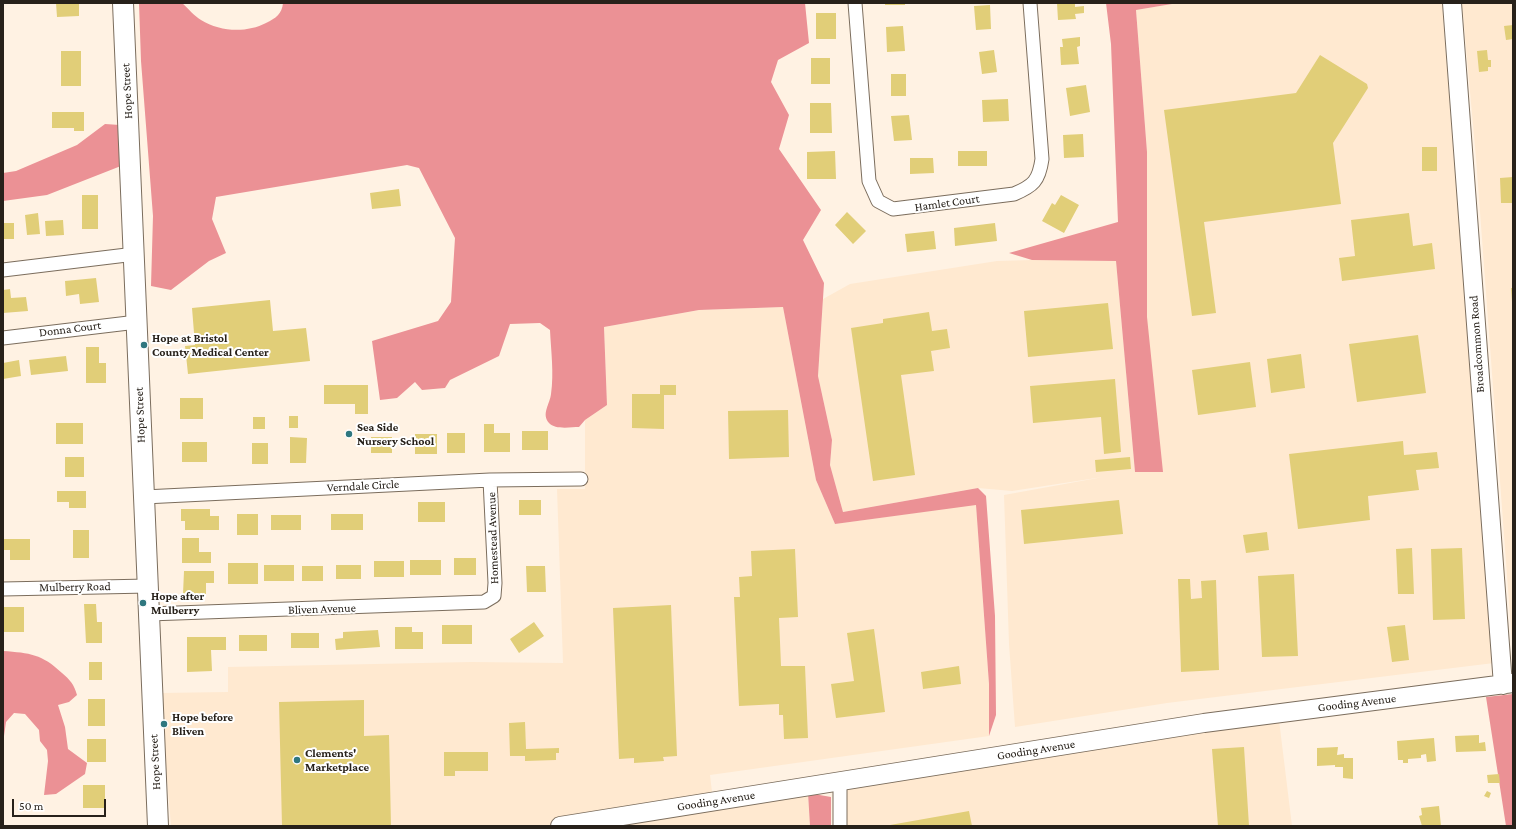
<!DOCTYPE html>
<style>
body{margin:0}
#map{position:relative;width:1516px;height:829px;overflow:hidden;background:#fff2e3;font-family:"Crimson Pro",serif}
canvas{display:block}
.frame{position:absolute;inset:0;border:4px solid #27211a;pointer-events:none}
.scale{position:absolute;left:12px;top:799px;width:94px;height:18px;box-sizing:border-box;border:2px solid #27211a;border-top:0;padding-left:5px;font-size:12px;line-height:14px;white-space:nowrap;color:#27211a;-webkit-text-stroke:3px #fff;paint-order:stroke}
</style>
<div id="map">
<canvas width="1516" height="829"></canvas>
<div class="frame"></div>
<div class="scale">50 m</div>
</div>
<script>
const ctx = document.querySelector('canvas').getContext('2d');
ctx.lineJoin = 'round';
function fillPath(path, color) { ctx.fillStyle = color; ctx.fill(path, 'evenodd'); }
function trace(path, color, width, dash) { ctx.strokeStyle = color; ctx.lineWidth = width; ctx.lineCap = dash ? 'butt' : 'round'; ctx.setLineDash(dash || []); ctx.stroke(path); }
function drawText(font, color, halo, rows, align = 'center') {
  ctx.font = font + ' "Crimson Pro",serif'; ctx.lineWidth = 4; ctx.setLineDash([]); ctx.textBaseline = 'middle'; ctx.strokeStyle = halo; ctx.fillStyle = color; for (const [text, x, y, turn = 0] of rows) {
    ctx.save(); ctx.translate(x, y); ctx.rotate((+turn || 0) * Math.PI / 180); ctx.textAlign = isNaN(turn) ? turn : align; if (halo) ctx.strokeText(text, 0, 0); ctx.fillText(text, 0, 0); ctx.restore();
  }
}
fillPath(new Path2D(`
 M1178 3H1442L1454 159 1470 336 1494 663 1167 703 1015 727 1009 644 1004 495 1103 477 1012 491 978 488 843 512 830 465 832 440 818 376 823 299 850 284 997 261 1032 260H1116L1135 472 1147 317V152L1136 10Z
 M1462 3H1513V656L1476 158Z
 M783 307 816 480 835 524 976 504 989 684V736L710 775 714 809 808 793 810 826H171L160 693 228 692V667L471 662 563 663 557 489H585V420L607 405 604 327 699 310Z
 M1279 720 1292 826H846L845 787Z`), '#ffe9d0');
fillPath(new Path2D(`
 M139 3H182C188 8 194 16 201 20 220 32 247 33 266 23 276 18 282 14 283 3H805L809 43 778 60 771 82 789 115 779 149 821 210 803 240 824 283 818 376 832 440 830 465 843 512 978 488 986 496 995 616 996 715 989 736V684L976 505 835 524 816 480 783 307 699 310 604 327 607 405 585 420 579 427C571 427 555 430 549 423 541 414 550 404 551 394 554 373 551 351 550 330L540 323 510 324 499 356 450 380 445 388 422 390 415 382 397 398 380 400 372 341 438 321 451 302 455 238 419 168 407 165 216 197 212 219 226 253 209 261 171 290 151 286 153 216 141 61Z
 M1106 3H1178L1136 10 1147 152V317L1163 472H1135L1116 261 1032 260 1009 253 1118 222 1111 44Z
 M105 124 120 125 126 164 47 195 3 201V173L16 171 77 145Z
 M3 651C30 653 42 654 62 673 70 680 74 684 77 695L69 702 58 705 65 727 68 749 87 763 85 774 56 794 44 795 48 761 47 750 40 741 39 730 25 714 14 713 6 722 3 743Z
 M1513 694V826H1506L1486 697Z
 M808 793 831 797V826H810Z`), '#eb9195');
fillPath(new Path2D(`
 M56 3H79V16L57 17Z
 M885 3H905V5H885Z
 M1057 3H1075V7L1084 6V13L1075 14 1076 19 1058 20Z
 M990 5 991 29 976 30 974 6Z
 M816 13H836V39H816Z
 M1513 25V39L1506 40 1504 26Z
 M903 26 905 51 887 52 886 27Z
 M1080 37V46L1077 47 1079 64 1061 65 1060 47H1063L1062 39Z
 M994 50 997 72 982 74 979 52Z
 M1487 50 1488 60H1491V67H1488V71L1479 72 1477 51Z
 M61 51H81V86H61Z
 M1320 55 1367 84 1368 88 1333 143 1341 204 1204 222 1216 313 1192 316 1164 110 1296 93Z
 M811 58H830V84H811Z
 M891 74H906V96H891Z
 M1086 85 1090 112 1070 116 1066 88Z
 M1008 99 1009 121 983 122 982 100Z
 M810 103H831L832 133H810Z
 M52 112H84V131H74V128H52Z
 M909 115 912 140 894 141 891 116Z
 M1083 134 1084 157 1064 158 1063 135Z
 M1422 147H1437V171H1422Z
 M835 151 836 179H807V152Z
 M958 151H987V166H958Z
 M910 158H933L934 173 910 174Z
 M1513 177V203H1501L1500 178Z
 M399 189 401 206 372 209 370 193Z
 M82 195H98V229H82Z
 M1061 195 1079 205 1064 233 1042 221 1052 203 1055 205Z
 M847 212 866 231 853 244 835 225Z
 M38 213 40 234 27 235 25 215Z
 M1409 213 1413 246 1432 243 1435 269 1342 281 1339 258 1355 256 1351 220Z
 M63 220 64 235 46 236 45 221Z
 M3 223H14V239H3Z
 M995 223 997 241 955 246 954 228Z
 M934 231 936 249 907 252 905 234Z
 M96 278 99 302 80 304 79 294 66 296 65 281Z
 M1511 288H1513V302H1512Z
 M10 289 11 298 26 297 28 311 3 313V290Z
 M270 300 273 331 306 328 310 361 188 374 185 346 195 345 192 308Z
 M1108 303 1113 349 1028 357 1024 311Z
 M929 312 932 331 947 329 950 348 931 351 934 371 901 375 915 475 873 481 851 328 883 323V319Z
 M1418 335 1426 393 1357 402 1349 344Z
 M86 347H99V363H106V383H86Z
 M1301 354 1305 388 1271 393 1267 359Z
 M66 356 68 371 31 375 29 360Z
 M19 360 21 376 3 379V363Z
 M1250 362 1256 407 1198 415 1192 370Z
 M1115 379 1121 452 1104 454 1101 417 1033 423 1030 386Z
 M324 385H368V414H355V404H324Z
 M660 385H676V395H664V429L632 428V394H660Z
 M180 398H203V419H180Z
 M788 410 789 457 729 459 728 411Z
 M289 416H298V428H289Z
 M253 417H265V429H253Z
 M56 423H83V444H56Z
 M484 424H494V433H510V452H484Z
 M522 431H548V450H522Z
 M447 433H465V453H447Z
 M415 434H437V454H415Z
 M290 437 307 438 306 463H290Z
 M371 437H392V453H371Z
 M1403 441 1404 455 1437 452 1439 468 1416 470 1419 490 1368 496 1370 520 1298 529 1289 454Z
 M182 442H207V462H182Z
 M252 443H268V464H252Z
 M65 457H84V477H65Z
 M1130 457 1131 469 1096 472 1095 460Z
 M57 491H86V508H69V502H57Z
 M519 500H541V515H519Z
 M1119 500 1123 534 1024 544 1021 510Z
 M418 502H445V522H418Z
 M181 509H210V516H219V530H185V521H181Z
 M237 514H258V535H237Z
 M331 514H363V530H331Z
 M271 515H301V530H271Z
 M73 530H89V558H73Z
 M1267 532 1269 550 1246 553 1243 535Z
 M182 538H199V552H211V563H182Z
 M3 539H30V560H10V550H3Z
 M1412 548 1414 594H1398L1396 549Z
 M1462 548 1465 619 1433 620 1431 549Z
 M795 549 798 617 779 618 781 666H805L808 738 784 739 783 715H779V704L739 706 734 597H740L739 577 752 576 751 551Z
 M454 558H476V575H454Z
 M410 560H441V575H410Z
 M374 561H404V577H374Z
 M228 563H258V584H228Z
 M264 565H294V581H264Z
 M336 565H361V579H336Z
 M302 566H323V581H302Z
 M526 566H545L546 592H527Z
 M184 571H214V583H206V594H183Z
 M1294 574 1298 656 1262 657 1258 576Z
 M1178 579H1190L1191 599 1202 598 1201 581 1216 580 1219 670 1181 672Z
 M84 604H96L97 622H102V643H86Z
 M671 605 677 756 663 757 664 761 634 763V758L619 759 613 608Z
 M3 607H24V632H3Z
 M534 622 544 636 519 653 510 639Z
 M442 625H472V644H442Z
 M1405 625 1409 660 1392 662 1387 627Z
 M395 627H412V632H423V649H395Z
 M874 629 885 712 836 718 831 684 854 681 847 633Z
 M378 630 380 647 336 650 335 639 343 638V632Z
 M291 633H319V648H291Z
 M239 635H267V651H239Z
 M187 637H226V650H211L212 671 187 672Z
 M89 662H102V680H89Z
 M959 666 961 684 923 689 921 672Z
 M88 699H105V726H88Z
 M364 700V736L389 735 391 826H282L279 702Z
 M525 722 526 749 559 748V753H556V760L525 761V756H510L509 723Z
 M1479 735V743L1485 742 1486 751 1456 752 1455 736Z
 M1434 738 1436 761 1427 762 1426 754 1421 755V758L1408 759V763H1403V760H1398L1397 741Z
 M87 739H106V762H87Z
 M1244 747 1249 826H1218L1212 749Z
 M1338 747 1337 755 1344 754V758H1353V779L1343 778V767H1335V765L1317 766V748Z
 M444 752H488V771H455V776H444Z
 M1499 774 1500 783H1488L1487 775Z
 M83 785H105V808H83Z
 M1487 791 1491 793 1489 798 1484 796Z
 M1439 806 1441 826H1422L1419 816 1422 815 1421 808Z
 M969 811 972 826H890V825Z`), '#e1ce78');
const street = new Path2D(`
 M855 3 869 181 878 201 893 209 1014 194C1033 186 1039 181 1042 159L1030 3
 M3 270 135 254
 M3 338 137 322
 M144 497 490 480 581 479
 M3 589 148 586
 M149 614 484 602 494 596 495 583 490 480
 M840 781V826`);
const secondary = new Path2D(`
 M1452 3 1503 685
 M560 826 1204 723 1513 683`);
const primary = new Path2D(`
 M123 3 158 826`);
trace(street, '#7b6d5d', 15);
trace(secondary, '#7b6d5d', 20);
trace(primary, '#7b6d5d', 22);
trace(street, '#fff', 13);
trace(secondary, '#fff', 18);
trace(primary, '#fff', 20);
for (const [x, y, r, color] of [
 [144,345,4,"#2f777f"],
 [349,434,4,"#2f777f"],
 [143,603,4,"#2f777f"],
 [164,724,4,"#2f777f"],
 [297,760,4,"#2f777f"]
]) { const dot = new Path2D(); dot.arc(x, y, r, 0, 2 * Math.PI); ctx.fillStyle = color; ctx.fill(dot); trace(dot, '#fff', 1.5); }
drawText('12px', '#27211a', '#fff', [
 ["Hope Street",127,91,-93],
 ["Hamlet Court",947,203,-8],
 ["Donna Court",70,329,-7],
 ["Broadcommon Road",1477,344,-94],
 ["Hope Street",140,415,-92],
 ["Verndale Circle",363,486,-3],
 ["Homestead Avenue",493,538,-92],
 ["Mulberry Road",75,587,-1],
 ["Bliven Avenue",322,609,-2],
 ["Gooding Avenue",1357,703,-7],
 ["Gooding Avenue",1036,750,-9],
 ["Hope Street",155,762,-93],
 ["Gooding Avenue",716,801,-9]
]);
drawText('bold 12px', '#27211a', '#fff', [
 ["Hope at Bristol",152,338],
 ["County Medical Center",152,352],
 ["Sea Side",357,427],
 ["Nursery School",357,441],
 ["Hope after",151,596],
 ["Mulberry",151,610],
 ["Hope before",172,717],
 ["Bliven",172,731],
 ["Clements'",305,753],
 ["Marketplace",305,767]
], 'left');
</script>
